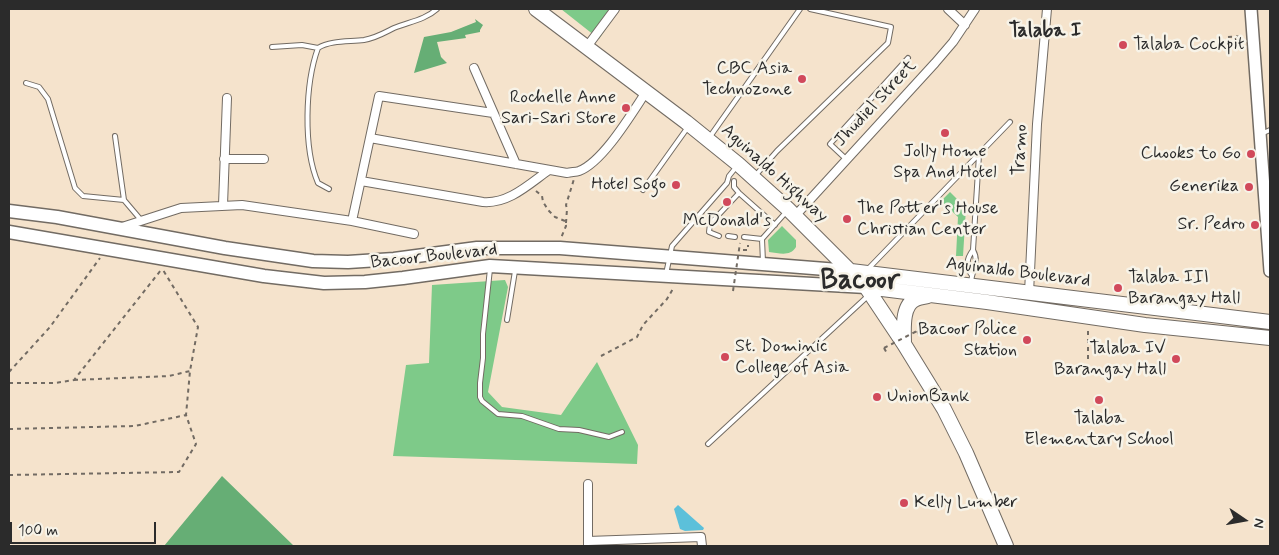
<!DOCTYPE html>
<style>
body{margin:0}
#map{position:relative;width:1279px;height:555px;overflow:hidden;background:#f5e3cc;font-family:Mynerve,sans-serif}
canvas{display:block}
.frame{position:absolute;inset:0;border:10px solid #2b2b2b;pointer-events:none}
.north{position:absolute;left:1219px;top:495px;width:50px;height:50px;-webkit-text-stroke:4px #f7f3e8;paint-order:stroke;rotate:102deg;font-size:14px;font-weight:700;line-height:20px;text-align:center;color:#2b2b2b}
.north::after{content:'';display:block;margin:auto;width:18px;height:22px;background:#2b2b2b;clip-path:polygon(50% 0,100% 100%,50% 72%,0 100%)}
.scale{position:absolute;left:10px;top:522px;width:146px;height:22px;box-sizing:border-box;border:2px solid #2b2b2b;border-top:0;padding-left:6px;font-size:15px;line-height:18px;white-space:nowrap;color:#2b2b2b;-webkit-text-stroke:4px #f7f3e8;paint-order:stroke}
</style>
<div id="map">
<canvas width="1279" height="555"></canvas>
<div class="frame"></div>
<div class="north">N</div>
<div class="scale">100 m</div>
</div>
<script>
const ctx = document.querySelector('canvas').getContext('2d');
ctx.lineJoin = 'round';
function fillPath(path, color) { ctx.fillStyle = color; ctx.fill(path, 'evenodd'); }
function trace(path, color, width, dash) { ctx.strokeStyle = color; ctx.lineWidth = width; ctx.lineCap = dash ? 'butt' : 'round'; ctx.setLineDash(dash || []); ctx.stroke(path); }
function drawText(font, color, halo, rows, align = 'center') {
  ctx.font = font + ' Mynerve,sans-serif'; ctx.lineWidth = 5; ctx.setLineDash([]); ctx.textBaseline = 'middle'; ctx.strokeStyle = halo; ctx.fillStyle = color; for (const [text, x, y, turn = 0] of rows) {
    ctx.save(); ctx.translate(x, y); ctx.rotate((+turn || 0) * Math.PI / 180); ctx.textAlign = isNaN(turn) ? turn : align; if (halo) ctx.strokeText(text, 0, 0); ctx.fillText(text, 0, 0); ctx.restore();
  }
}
fillPath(new Path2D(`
 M561 9H619L599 39Z
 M950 192 966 208 963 256H956L958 217 941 201Z
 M782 226 796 240V247C790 257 779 253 769 252L768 240Z
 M505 280 508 287 488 392 502 407 561 415 597 362 638 445 637 464 393 456 406 365 429 363 432 285Z`), '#7eca89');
fillPath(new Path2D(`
 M475 19 483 25 480 30V32L465 35 466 38 437 42 441 57 447 63 414 73 424 37 451 32 476 22Z
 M222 476 294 546H164Z`), '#66ae75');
fillPath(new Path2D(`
 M678 505 704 528 703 530 685 531 680 529 674 509Z`), '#5cc0da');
const lane = new Path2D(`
 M272 47 302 45 318 48
 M26 83 39 87 48 99 75 188 83 196 124 200
 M1261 134 1270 130
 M115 136 124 200 141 220
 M709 138 800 9
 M846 159 830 144 908 58
 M755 176 777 151 888 43 891 27 810 9
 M734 181V187L739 193 775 225
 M329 189 318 183C303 148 305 84 318 48 331 40 350 42 364 40 376 38 384 33 394 28 408 22 425 20 437 9
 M643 190 688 127
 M719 236 709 232 710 224 739 193
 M728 236 735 237
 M744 237 762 239
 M763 262 762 239 787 211
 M490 269 483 334V358L480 383V397L482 401 498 414 522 416 559 429 579 430 609 437 622 432
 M868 269 1010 122
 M666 274 672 246 727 183 729 176 737 166
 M971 274C965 266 967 258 973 250L979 155
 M971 282C972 269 980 263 973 250
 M507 320 515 271
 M708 444 869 295`);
const street = new Path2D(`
 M948 9 965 25
 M586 48 615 9
 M474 68 516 164
 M370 138 567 173C571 172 576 172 579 171 603 162 632 113 646 92
 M224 159H264
 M361 181 483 202C509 204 529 184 549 170
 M223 205 227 98
 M795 216 935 63 953 42 975 9
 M352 221 379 96 493 113
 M122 227 181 208 242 205 352 221 414 234
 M1029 293 1037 124 1047 9
 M588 484V546
 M588 541 701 537 702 546`);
const secondary = new Path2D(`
 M1251 9 1270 271`);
const primary = new Path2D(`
 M9 211 57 217 225 248 313 261 348 262 394 259 477 248H560L851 271
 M9 232 264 276 324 283 365 282 403 278 490 266 866 287`);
const highway = new Path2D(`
 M536 9 686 122 738 164 788 209 866 287 904 344 944 409 966 453 1006 546
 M851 271 1270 322
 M866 287 987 302 1145 325 1270 338
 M904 344C904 331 901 305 916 299 920 297 924 297 928 296`);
trace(lane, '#726b63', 6);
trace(street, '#726b63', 10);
trace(secondary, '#726b63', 14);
trace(primary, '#726b63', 15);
trace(highway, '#726b63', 16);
trace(new Path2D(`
 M1228 37 1243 36
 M536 191 542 196 543 202 549 211 555 217 565 221 566 226 561 238
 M566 223 567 209 566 205 574 179
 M743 250H748V245
 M917 331 921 338
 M1088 331V362
 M884 348 888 355
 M601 356 637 337 643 325 667 299 674 287
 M9 372 50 327 100 258
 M74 380 169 376 190 371
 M9 383H55L74 380 161 270
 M9 429 135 426 186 415
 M9 475 179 472 196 444 186 415 190 371 198 327 163 270`), '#726b63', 2, [4, 4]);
trace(lane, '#fff', 4);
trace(street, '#fff', 8);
trace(secondary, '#fff', 11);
trace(primary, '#fff', 12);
trace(highway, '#fff', 14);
trace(new Path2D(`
 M733 291 740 243
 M884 348 917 331`), '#726b63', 2, [4, 4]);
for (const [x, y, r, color] of [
 [1123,45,5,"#d1495b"],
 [802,79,5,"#d1495b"],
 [626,108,5,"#d1495b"],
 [945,133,5,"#d1495b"],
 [1251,154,5,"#d1495b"],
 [676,185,5,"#d1495b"],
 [1249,187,5,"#d1495b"],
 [727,202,5,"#d1495b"],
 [847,219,5,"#d1495b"],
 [1255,225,5,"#d1495b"],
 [1118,288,5,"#d1495b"],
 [1027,340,5,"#d1495b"],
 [725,357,5,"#d1495b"],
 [1176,359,5,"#d1495b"],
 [877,397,5,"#d1495b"],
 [1099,400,5,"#d1495b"],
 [904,503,5,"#d1495b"]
]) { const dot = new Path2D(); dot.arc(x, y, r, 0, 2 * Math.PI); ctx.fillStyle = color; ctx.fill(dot); trace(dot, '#f7f3e8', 2); }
drawText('18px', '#2b2b2b', '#f7f3e8', [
 ["Talaba Cockpit",1133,45,"left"],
 ["CBC Asia",792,69],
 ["Technozone",792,90],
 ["Rochelle Anne",616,98],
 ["Sari-Sari Store",616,119],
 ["Jolly Home",945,152,"center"],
 ["Spa And Hotel",945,173,"center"],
 ["Chooks to Go",1241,154],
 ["Hotel Sogo",666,185],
 ["Generika",1239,187],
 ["The Potter's House",857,209,"left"],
 ["Christian Center",857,230,"left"],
 ["McDonald's",727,221,"center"],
 ["Sr. Pedro",1245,225],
 ["Talaba III",1128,278,"left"],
 ["Barangay Hall",1128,299,"left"],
 ["Bacoor Police",1017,330],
 ["Station",1017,351],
 ["St. Dominic",735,347,"left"],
 ["College of Asia",735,368,"left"],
 ["Talaba IV",1166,349],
 ["Barangay Hall",1166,370],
 ["UnionBank",887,397,"left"],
 ["Talaba",1099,419,"center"],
 ["Elementary School",1099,440,"center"],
 ["Kelly Lumber",914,503,"left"]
], 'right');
drawText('18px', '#2b2b2b', '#f7f3e8', [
 ["Jhudiel Street",876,104,-47],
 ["Tramo",1021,150,-87],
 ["Aguinaldo Highway",774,174,42],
 ["Bacoor Boulevard",434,257,-6],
 ["Aguinaldo Boulevard",1018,273,7]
]);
drawText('bold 20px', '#2b2b2b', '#f7f3e8', [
 ["Talaba I",1045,32]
]);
drawText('bold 28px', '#2b2b2b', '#f7f3e8', [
 ["Bacoor",860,282]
]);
</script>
